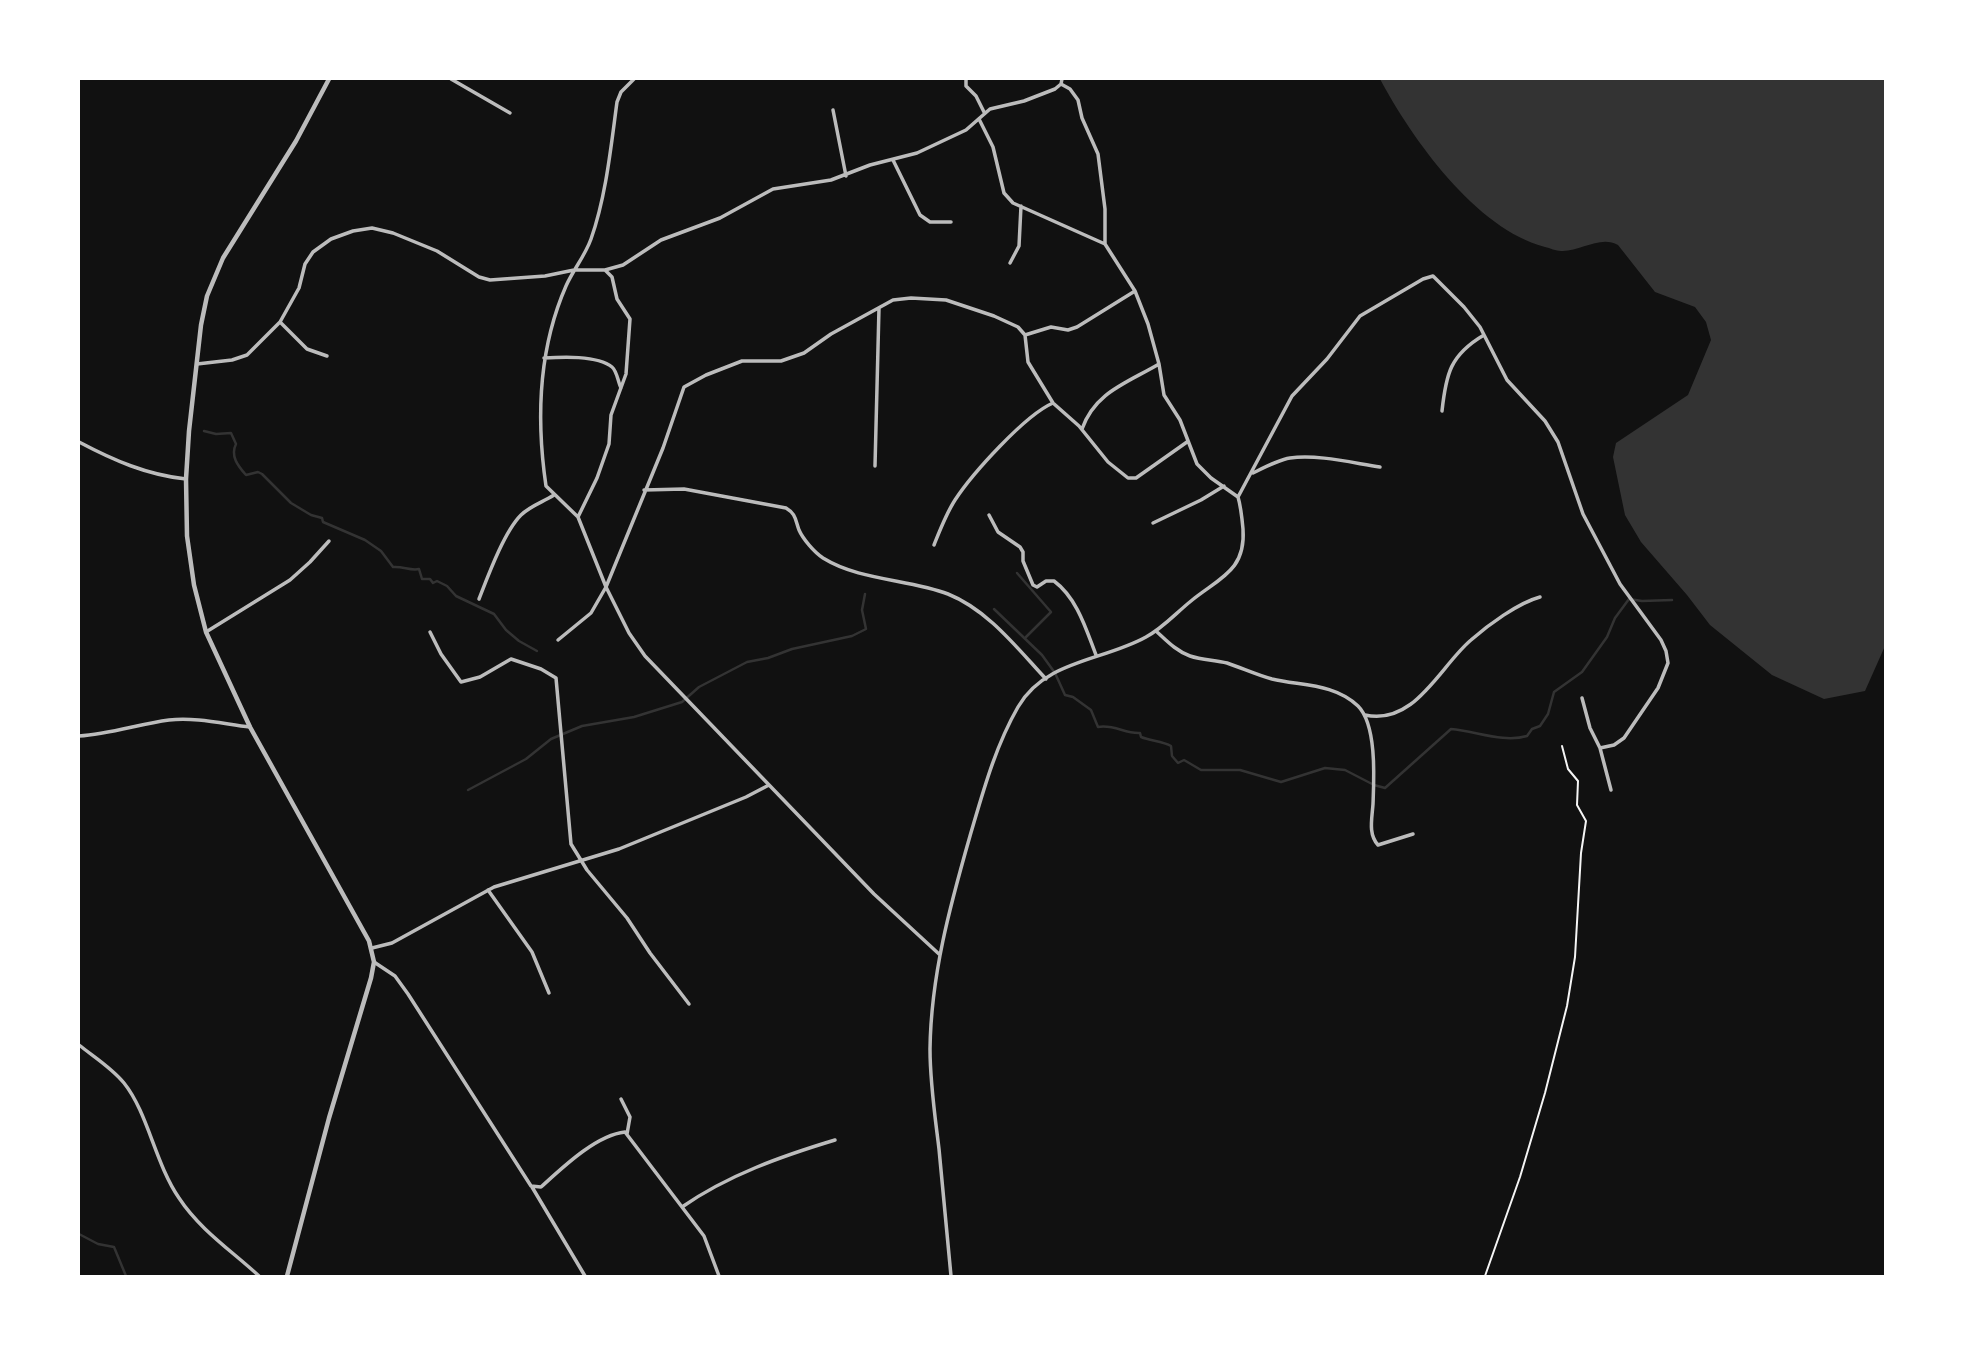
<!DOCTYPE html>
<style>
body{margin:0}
#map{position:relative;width:1964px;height:1355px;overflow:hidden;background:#111;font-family:"Sofia Sans Condensed",sans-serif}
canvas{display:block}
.frame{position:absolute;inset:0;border:80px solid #fff;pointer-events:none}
</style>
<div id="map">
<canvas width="1964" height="1355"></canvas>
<div class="frame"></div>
</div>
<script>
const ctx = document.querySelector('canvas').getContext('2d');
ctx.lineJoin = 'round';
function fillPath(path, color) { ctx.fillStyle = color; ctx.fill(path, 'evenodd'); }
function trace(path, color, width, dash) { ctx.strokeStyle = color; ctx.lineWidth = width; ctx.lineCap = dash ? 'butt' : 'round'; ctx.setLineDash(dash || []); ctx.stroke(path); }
fillPath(new Path2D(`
 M1380 79H1885V646L1865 691 1824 699 1772 675 1710 625 1687 595 1641 542 1625 515 1613 457 1616 443 1688 395 1711 340 1706 322 1695 307 1655 292 1618 245C1600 235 1580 252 1561 251 1556 251 1550 248 1545 247 1476 229 1412 139 1380 79Z`), '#333');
trace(new Path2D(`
 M204 431 216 434 231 433 236 444C230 456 238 466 246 475L258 472 262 474 291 503 311 515 322 518 323 522 365 540 381 551 393 567C403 566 410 571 419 569L422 579H430L433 583 437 581 447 586 456 596 494 614 506 630 519 641 537 651
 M1017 573 1051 612 1026 637
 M994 609 1042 655 1055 673 1065 695 1073 697 1091 710 1098 727C1114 724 1125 734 1140 733L1141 737C1151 741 1163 741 1171 746L1172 756 1178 763 1184 760 1201 770H1240L1281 782 1325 768 1345 770 1374 785 1385 788 1451 729C1476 731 1503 743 1527 736L1532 729 1540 726 1548 714 1554 692 1582 672 1607 637 1615 618 1629 599 1642 601 1672 600
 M468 790 526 759 551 739 582 726 634 717 682 702 699 687 747 662 768 658 792 649 852 636 866 629 862 610 865 594
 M79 1234 98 1244 114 1247 126 1276`), '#333', 2.5);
trace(new Path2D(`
 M1485 1276 1520 1177 1545 1093 1567 1006 1575 957 1581 853 1586 821 1577 805 1578 781 1568 769 1562 746`), '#f5f5f5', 2);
trace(new Path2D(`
 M451 79 510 113
 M634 79 621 92 617 102C611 146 606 197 591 239 585 256 573 270 566 286 538 350 536 418 546 486L578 517 606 587 629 633 645 656 874 894 939 954
 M966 79V86L976 96 984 112
 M833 110 846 176
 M979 119 993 147 1004 193 1013 203 1105 244
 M893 160 920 215 930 222H951
 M1010 263 1019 246 1021 206
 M280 322 307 349 327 356
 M1025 335 1051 327 1068 330 1077 327 1135 291
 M544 358C561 357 597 355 612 367 617 371 618 382 621 388
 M197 364 232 360 247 355 280 322 299 288 305 264 313 252 331 239 353 231 372 228 393 233 437 251 479 277 490 280 545 276 574 270H605L623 265 661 240 720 218 773 189 831 180 870 165 917 153 966 130 990 109 1024 101 1055 89 1061 84
 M1442 411C1446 374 1450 355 1484 335
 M1082 429C1095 392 1127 383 1159 364
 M79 442C113 460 147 475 186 479
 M875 466 879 308
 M1253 473C1265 467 1278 460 1290 458 1317 454 1353 463 1380 467
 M644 490 684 489 786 508C796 514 795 519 799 530 803 539 814 552 823 558 860 581 910 579 948 594 988 610 1017 648 1046 679
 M1238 497 1292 396 1327 359 1360 316 1423 279 1433 276 1464 307 1480 327 1507 380 1545 421 1558 442 1583 514 1620 584 1661 640 1666 651 1668 663 1658 688 1624 738 1614 745 1600 748
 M989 515 998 532 1020 547 1023 552V561L1033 585 1037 587 1046 581H1054C1077 598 1086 629 1096 655
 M578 517 597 478 609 444 611 415 626 374 630 319 617 299 612 277 605 270
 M1153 523 1201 500 1224 486
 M934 545C940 530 946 514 955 500 972 474 1025 415 1053 403
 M479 599C488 576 504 532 521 515 530 506 543 502 554 495
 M1156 631C1166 640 1176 651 1190 656 1202 660 1215 660 1227 663 1242 668 1257 675 1272 679 1301 686 1334 683 1358 706 1377 725 1374 779 1373 804 1372 819 1368 834 1378 845L1413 834
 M206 632 290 580 310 562 329 541
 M430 632 441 654 461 682 480 677 511 659 541 669 556 678 571 844 587 870 627 918 650 953 689 1004
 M558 640 591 613 606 587 663 448 684 387 706 375 742 361H781L804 353 831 334 893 300 911 298 946 300 994 316 1018 327 1025 335 1028 362 1053 403 1079 426 1108 462 1128 478H1136L1187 442
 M1582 698 1590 728 1600 748 1611 790
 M1365 715C1415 726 1440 666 1471 640 1488 625 1518 603 1540 597
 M79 736C110 734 139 724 169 720 196 717 224 724 250 727
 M488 890 532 952 549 993
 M372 948 392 943 494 887 619 849 746 797 769 785
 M374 962 395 976 408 994 531 1186 541 1187C562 1168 596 1135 625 1132L704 1236 719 1276
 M79 1045C94 1057 112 1068 124 1083 148 1113 155 1163 179 1198 200 1230 232 1251 259 1276
 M621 1099 630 1117 627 1134
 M532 1187 585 1276
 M682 1207C728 1175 782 1156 835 1140
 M951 1276C947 1234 943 1192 939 1149 935 1116 930 1083 930 1049 931 975 950 906 970 836 983 792 995 747 1018 707 1045 660 1103 661 1146 637 1163 628 1176 613 1191 601 1219 578 1246 571 1243 529 1242 518 1241 507 1238 497L1211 478 1197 464 1180 420 1164 395 1159 364 1148 324 1135 291 1105 244V209L1098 154 1082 118 1078 100 1070 89 1061 84 1062 79`), '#bcbcbc', 3.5);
trace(new Path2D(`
 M287 1276 329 1118 371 978 374 962 369 941 250 727 206 632 194 585 187 536 186 479 189 431 201 325 207 296 223 258 296 141 329 79`), '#bcbcbc', 4.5);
</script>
